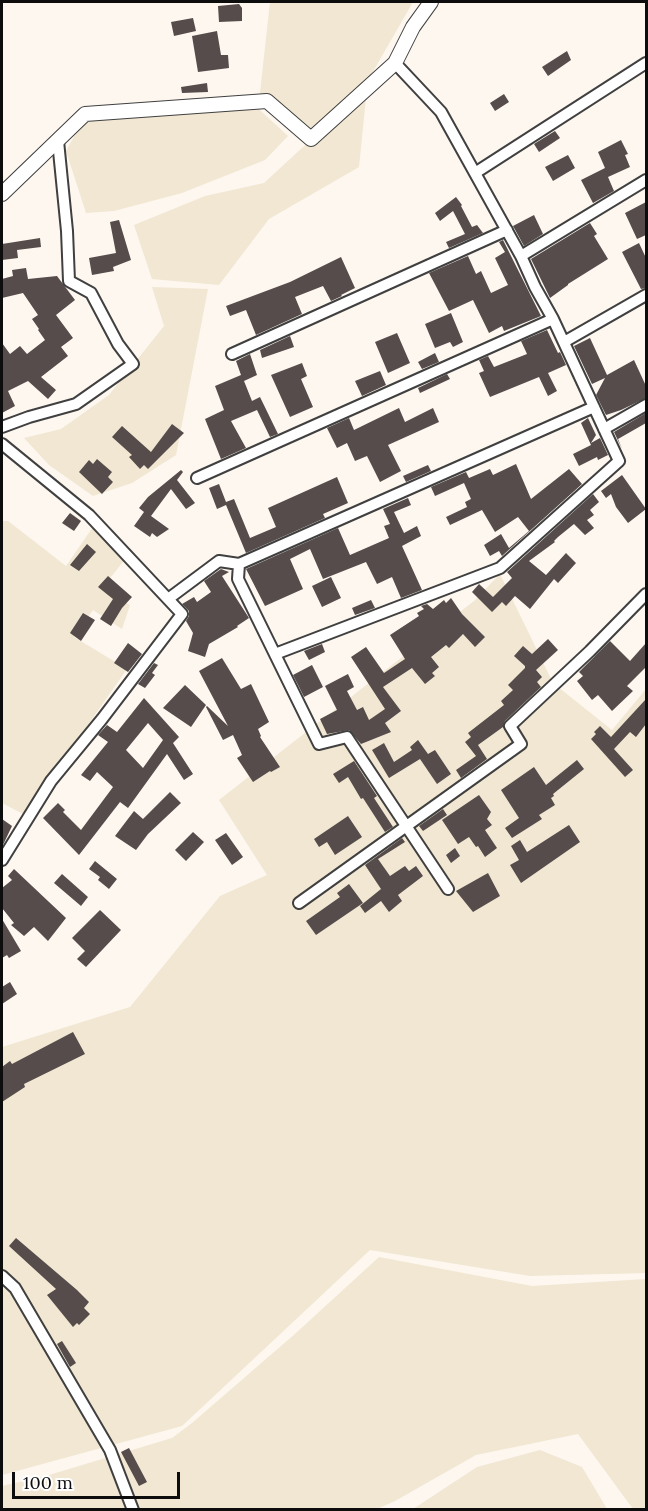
<!DOCTYPE html>
<style>
body{margin:0}
#map{position:relative;width:648px;height:1511px;overflow:hidden;background:#fdf7ef;font-family:Lora,serif}
canvas{display:block}
.frame{position:absolute;inset:0;border:3px solid #0d0d0d;pointer-events:none}
.scale{position:absolute;left:12px;top:1472px;width:168px;height:27px;box-sizing:border-box;border:3px solid #0d0d0d;border-top:0;padding-left:8px;font-size:18px;line-height:21px;white-space:nowrap;color:#0d0d0d;-webkit-text-stroke:4px #fff;paint-order:stroke}
</style>
<div id="map">
<canvas width="648" height="1511"></canvas>
<div class="frame"></div>
<div class="scale">100 m</div>
</div>
<script>
const ctx = document.querySelector('canvas').getContext('2d');
ctx.lineJoin = 'round';
function fillPath(path, color) { ctx.fillStyle = color; ctx.fill(path, 'evenodd'); }
function trace(path, color, width, dash) { ctx.strokeStyle = color; ctx.lineWidth = width; ctx.lineCap = dash ? 'butt' : 'round'; ctx.setLineDash(dash || []); ctx.stroke(path); }
fillPath(new Path2D(`
 M270 2H413L371 75 303 136 259 102Z
 M367 88 359 167 269 219 219 285 152 279 134 225 205 196 264 183Z
 M250 101 288 136 265 160 182 193 114 211 86 213 66 151 82 122 160 105Z
 M152 287 208 289 176 455 132 483 93 496 49 465 24 438 61 429 109 395 164 326Z
 M2 521H8L66 566 95 524 131 552 102 588 130 605 122 629 93 610 74 637 127 669 25 815 2 803Z
 M500 574 553 683 612 730 646 689V1273L530 1276 370 1250 182 1426 2 1475V1047L130 1007 220 896 267 875 219 800 474 601Z
 M379 1257 532 1286 646 1279V1509H633L578 1434 476 1455 395 1501 377 1509H2V1486L49 1475 172 1438 192 1423 296 1333Z
 M540 1450 582 1467 607 1509H413L477 1467Z`), '#f1e7d2');
fillPath(new Path2D(`
 M239 4 242 8V21L219 22 218 6Z
 M193 18 196 31 174 36 171 22Z
 M217 31 221 55H228L229 68 198 72 192 36Z
 M567 51 571 60 548 76 542 67Z
 M207 83 208 92 182 93 181 87Z
 M504 94 509 102 495 111 490 103Z
 M555 131 560 138 539 152 534 144Z
 M621 140 628 154 625 155 630 167 608 177 614 191 593 203 581 180 605 168 598 152Z
 M568 155 575 168 553 181 545 167Z
 M456 197 462 205 461 206 472 227 477 225 483 233 449 248 446 242 465 234 453 211 440 221 435 213Z
 M646 202V235L637 239 625 213Z
 M534 215 543 234 524 246 513 226Z
 M119 220 131 260 113 267 114 271 92 275 89 258 116 253 110 222Z
 M590 223 597 234 594 236 608 259 568 284V285L550 298 531 259Z
 M40 238 41 247 17 250 18 258 2 260V244Z
 M503 240 541 316 504 331 502 326 489 333 473 300 449 311 429 273 468 256 476 274 481 271 491 293 508 285 495 258 505 252 499 242Z
 M639 243 646 258V288L641 289 622 252Z
 M341 257 355 288 341 295 342 296 331 301 323 286 295 297 302 314 256 335 246 310 230 316 226 306 290 282Z
 M26 268 28 279 57 276 75 300 56 315 73 338 61 347 68 356 41 377 56 390 48 399 28 381 8 391 15 406 2 413V343L10 354 20 346 27 354 45 340 38 330 39 329 32 319 38 315 23 293 2 298V279L13 276 12 270Z
 M451 313 463 342 453 347 450 342 435 348 425 324Z
 M547 330 558 353 560 352 566 365 548 373 557 391 548 396 539 377 490 397 479 373 484 371 479 360 488 356 494 367 527 354 521 341Z
 M397 333 410 363 388 373 375 342Z
 M290 336 294 347 262 358 260 350Z
 M590 338 607 375 634 360 646 386V398L621 410 606 415 596 395 605 378 592 384 574 346Z
 M435 353 439 362 422 369 418 362Z
 M250 354 257 375 244 381 252 401 260 397 278 434 270 437 257 410 231 421 246 448 221 459 205 419 224 410 215 386 241 375 236 361Z
 M302 363 307 376 301 379 313 407 290 417 271 375Z
 M380 371 386 385 362 396 355 381Z
 M447 374 450 379 420 393 418 388Z
 M399 408 405 422 433 408 439 422 388 445 401 471 380 482 367 456 355 461 347 443 337 448 327 428 349 418 354 430Z
 M646 413V423L618 439 622 449 614 432Z
 M588 418 596 435 591 443 600 438 608 455 598 460 597 457 579 466 573 454 591 445 581 423Z
 M172 424 184 433 148 469 144 465 140 469 129 457 132 455 112 437 122 426 151 452Z
 M97 459 112 472 108 477 113 482 102 494 79 472 89 460 93 464Z
 M516 464 531 499 569 469 582 484 502 556 499 551 490 556 484 545 501 534 509 548 529 531 518 517 495 532 482 510 450 525 446 517 467 507 465 502 471 499 464 483 435 496 431 487 466 472 469 478 490 469 493 475Z
 M428 465 431 471 406 482 403 476Z
 M181 470 183 472 177 480 195 503 186 509 171 489 151 516 169 529 157 537 152 533 150 537 134 526 144 512 139 508 148 497Z
 M622 475 646 509 628 523 616 507 611 494 606 498 601 491Z
 M337 477 348 503 323 514 325 518 246 553 226 505 217 509 209 488 219 484 226 502 234 499 250 538 276 527 268 508Z
 M593 494 599 502 590 510 594 515 587 520 594 528 585 535 574 524 558 537 554 541 555 542 529 561 546 575 566 553 576 563 558 583 554 579 530 609 515 596 506 606 502 602 492 612 472 592 479 584 493 597 512 578 507 572Z
 M408 498 411 505 394 512 404 533 417 526 421 536 402 546 422 590 401 598 392 577 377 584 366 562 323 579 310 549 290 559 303 589 265 606 246 569 338 528 350 555 389 538 384 526 390 524 383 509Z
 M70 513 81 521 74 531 62 523Z
 M87 544 96 552 79 571 70 565Z
 M221 569 229 572 222 576 249 618 237 626 238 627 209 644 205 657 188 651 193 633 186 621 189 616V611L182 604 194 597 197 602 211 592 204 581Z
 M108 576 132 597 122 608 111 626 100 619 113 599 98 587Z
 M331 577 341 598 322 607 312 586Z
 M451 598 462 614 485 637 475 647 463 634 449 648 446 645 431 657 439 667 432 673 435 676 425 684 412 668 383 687 401 711 385 723 391 732 361 744 349 730 327 734 320 719 337 710 325 686 348 674 354 687 347 691 357 710 363 707 369 720 385 709 351 657 366 647 384 673 405 659 390 635 419 616 417 613 424 609 421 606 427 604 433 609 444 600 446 603Z
 M371 600 375 608 355 615 352 608Z
 M83 613 95 620 81 641 70 633Z
 M548 639 558 650 536 670 542 677 537 682 541 687 505 721 503 727 478 745 487 759 461 778 456 770 476 756 465 742 471 737 468 733 504 705 501 701 513 690 508 685 525 668V666L514 656 523 646 532 654Z
 M610 641 630 661 646 643V667L627 686 633 691 612 711 598 695 592 700 577 681 583 676 579 672Z
 M128 643 142 654 128 672 114 663Z
 M322 644 325 652 309 660 304 651Z
 M222 658 241 689 251 684 269 722 258 729 261 736 260 737 280 767 271 772 270 771 253 782 237 758 242 755 233 735 223 740 206 707 207 706 228 726 199 671Z
 M154 663 158 665 152 673 155 675 145 688 138 684Z
 M312 665 323 687 304 697 293 675Z
 M185 685 206 705 191 727 163 708Z
 M144 698 179 737 173 743 193 774 184 780 167 754 128 808 120 802 79 855 43 818 58 803 65 810 63 812 81 830 113 787 97 772 90 781 81 775 108 742 98 735 107 725 117 732ZM148 723 163 740 143 768 126 750Z
 M646 699V724L636 737 630 732 614 749 633 770 625 777 591 739 596 734 594 732 600 726 611 737Z
 M418 740 428 754 435 750 451 774 437 784 420 759 389 778 372 750 384 743 394 762 412 750 410 747Z
 M577 760 584 769 553 794 554 796 551 798 555 805 539 815 542 819 512 838 505 828 519 818 501 790 534 767 546 785Z
 M354 761 377 796 374 798 393 827 385 832 363 798 361 799 348 777 339 783 333 774Z
 M170 792 181 803 148 834 136 850 115 836 134 811 143 819Z
 M479 795 491 812 487 819 492 825 485 830 497 848 485 857 478 846 476 847 469 837 458 844 442 820Z
 M443 809 447 815 423 831 419 826Z
 M348 816 362 837 335 855 327 842 319 847 314 839Z
 M2 819 12 826 2 847Z
 M569 825 580 842 521 883 510 865 519 860 511 846 520 840 527 852Z
 M193 832 204 842 186 861 175 850Z
 M226 833 243 857 232 865 215 840Z
 M402 838 405 842 378 859 390 876 405 866 409 871 416 866 423 876 398 895 402 901 389 912 381 901 365 913 360 906 381 889 365 865Z
 M455 848 460 856 451 863 446 855Z
 M95 861 117 879 109 889 98 880 100 877 89 869Z
 M14 869 66 918 48 941 34 927 24 936 11 925 14 923 2 908V888L12 880 8 876Z
 M488 873 500 896 473 912 456 891Z
 M62 874 88 897 81 906 54 883Z
 M349 884 363 903 316 935 306 921 340 897 337 893Z
 M100 910 121 930 86 967 77 959 85 951 72 938Z
 M2 919 21 951 9 958 7 955 2 958Z
 M10 982 17 994 2 1004V987Z
 M73 1032 85 1054 24 1084 25 1087 2 1102V1067L10 1061 12 1064Z
 M16 1238 77 1290 89 1302 84 1308 90 1314 79 1325 77 1323 73 1327 47 1295 56 1289 9 1246Z
 M62 1341 76 1363 70 1367 57 1344Z
 M129 1448 147 1482 139 1486 121 1452Z`), '#554c4b');
const minor = new Path2D(`
 M475 173 646 63
 M521 256 646 180
 M564 342 646 295
 M232 354 507 230
 M2 427 29 417 76 404 133 364 118 344 91 293 69 281 67 231 58 141
 M604 429 646 405
 M2 444 89 515 182 614 102 719 51 781 2 860
 M197 478 553 319
 M239 564 238 579 319 744 347 737 448 889
 M168 599 219 561 239 564 594 407
 M275 654 500 568 619 461 553 319 535 287 521 256 441 112 395 63
 M299 903 521 744 510 726 590 651 646 594
 M2 1276 15 1288 110 1450 133 1510`);
const tertiary = new Path2D(`
 M2 194 85 114 267 101 311 139 395 63 413 27 431 2`);
trace(minor, '#404040', 14);
trace(tertiary, '#404040', 16);
trace(minor, '#fff', 10);
trace(tertiary, '#fff', 14);
</script>
